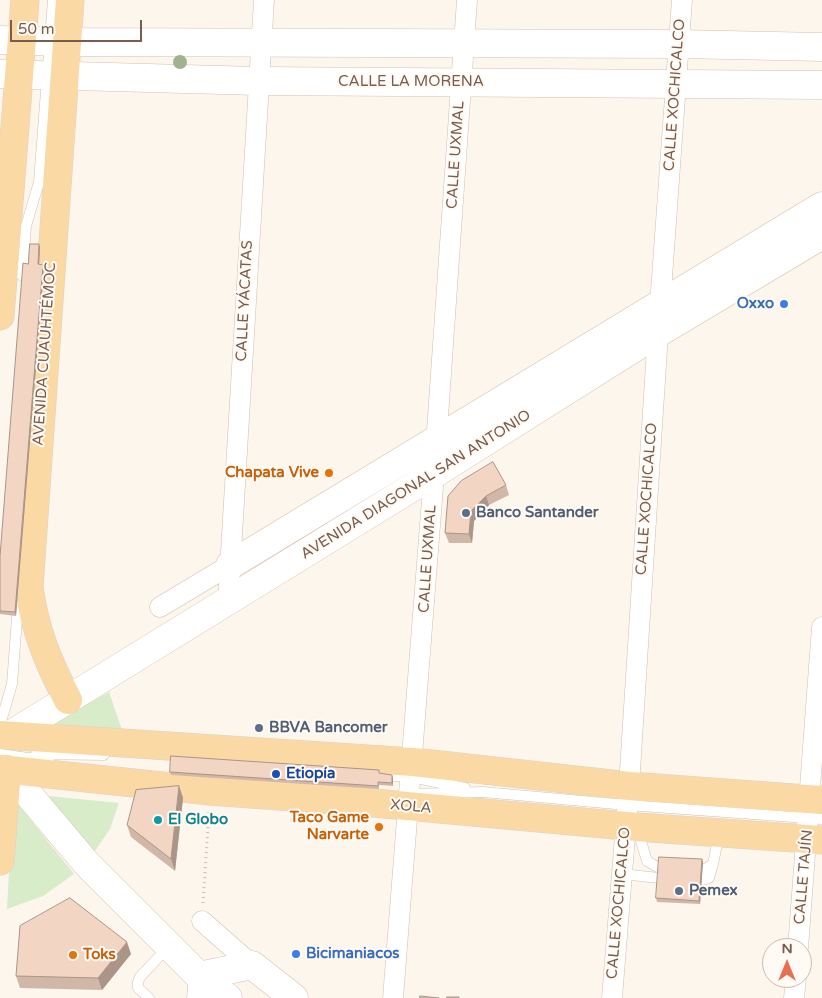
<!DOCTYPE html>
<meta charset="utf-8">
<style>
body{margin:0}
#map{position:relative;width:822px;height:998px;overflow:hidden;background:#fdf6ec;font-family:"Varela Round",sans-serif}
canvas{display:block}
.north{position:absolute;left:762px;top:938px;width:50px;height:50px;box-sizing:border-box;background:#fffaf3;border:1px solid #cabbb1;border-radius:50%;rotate:0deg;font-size:14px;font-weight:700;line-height:20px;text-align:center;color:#7a5c4d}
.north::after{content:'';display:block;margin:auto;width:18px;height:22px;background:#e76f51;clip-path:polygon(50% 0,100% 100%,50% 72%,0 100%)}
.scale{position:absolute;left:10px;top:20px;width:132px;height:22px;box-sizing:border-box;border:2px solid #7a5c4d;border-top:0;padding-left:6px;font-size:15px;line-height:18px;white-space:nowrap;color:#7a5c4d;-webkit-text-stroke:4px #fffaf3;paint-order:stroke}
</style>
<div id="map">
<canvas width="822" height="998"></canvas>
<div class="north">N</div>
<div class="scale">50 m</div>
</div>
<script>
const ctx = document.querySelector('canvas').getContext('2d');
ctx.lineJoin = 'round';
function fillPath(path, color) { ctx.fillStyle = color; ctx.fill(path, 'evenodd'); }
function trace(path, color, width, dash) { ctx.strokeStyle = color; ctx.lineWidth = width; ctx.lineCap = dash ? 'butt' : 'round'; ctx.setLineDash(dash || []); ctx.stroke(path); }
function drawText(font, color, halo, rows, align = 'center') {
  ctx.font = font + ' "Varela Round",sans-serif'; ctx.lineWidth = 4; ctx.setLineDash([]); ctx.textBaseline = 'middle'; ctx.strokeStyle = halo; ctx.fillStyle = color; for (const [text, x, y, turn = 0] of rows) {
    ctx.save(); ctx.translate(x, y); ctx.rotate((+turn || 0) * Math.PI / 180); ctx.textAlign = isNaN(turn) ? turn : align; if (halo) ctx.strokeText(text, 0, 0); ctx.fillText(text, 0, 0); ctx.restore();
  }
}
fillPath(new Path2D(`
 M109 692 124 736 40 730Z
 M38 795 119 803 110 829 92 855Z
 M13 798 74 874 43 896 7 909Z`), '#d8ecc9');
const lane = new Path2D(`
 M22 276 26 226 39 182 53 0
 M0 725 12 684 19 592
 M0 754 49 761
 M36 754 104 755
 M381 775 411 777 465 788
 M409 794 483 792 627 805 822 819
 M637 828 647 861 659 868
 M702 871 713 864 719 834
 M622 874 659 878
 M702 880 709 878 713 864
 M149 998 138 988V982L140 977 168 947`);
const street = new Path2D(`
 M228 602 264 0
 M160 607 230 565
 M202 921 252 965
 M798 948 822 627
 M197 998 199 976
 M393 998 434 474 467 0
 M612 998 629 786 658 333 682 0
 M794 998 796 978`);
const secondary = new Path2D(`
 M0 40 67 42 679 44 822 47
 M0 74 258 81 822 85
 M230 565 822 206
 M10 735 434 474 658 333 822 235
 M7 769 87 864 199 976 228 998
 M199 976 252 965 294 998`);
const primary = new Path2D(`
 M0 316 25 0
 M68 700C48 662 35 631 29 587L70 0
 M0 735 413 762 629 786 822 800
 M0 769 210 791 363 802 637 827 822 840
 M0 861 7 769`);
trace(lane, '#d1beb0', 11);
trace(street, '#d1beb0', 21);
trace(secondary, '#d6c0b0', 29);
trace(primary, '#dad1cd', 29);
trace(new Path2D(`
 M203 903 209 812`), '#d9b8a5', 3, [1, 4]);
trace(lane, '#fff', 10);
trace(street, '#fff', 20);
trace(secondary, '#fff', 28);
trace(primary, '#fbd9a5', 28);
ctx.fillStyle = '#a0b28e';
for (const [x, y] of [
 [180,62]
]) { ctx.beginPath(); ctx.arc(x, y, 7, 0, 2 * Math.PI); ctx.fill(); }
fillPath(new Path2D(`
 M39 244 40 248 39 264 44 268 16 616 0 614V556L28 264Z
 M506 485 509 495 489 505 474 521 472 543H449L445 533 448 496Z
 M170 772 380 773V774L393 778V786L379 785V789L171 775Z
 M179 786 183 798 175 871 131 837 127 825Z
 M702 859 703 862 700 904 657 902 656 898Z
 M131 954 102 990 20 988 16 976Z`), '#d1b7a8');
fillPath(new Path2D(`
 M39 244 40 248 39 267 38 264Z
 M43 265 44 268 16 616 15 612Z
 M486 496 489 505 474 521 472 543 469 534 471 511Z
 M392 775 393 778V786L392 783Z
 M179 786 183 798 175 871 171 859Z
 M702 859 703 862 700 904 699 901Z
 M127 942 131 954 102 990 98 978Z`), '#aa9588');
const building = new Path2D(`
 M30 244H39L38 264 43 265 15 612 0 611V556L23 263 28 264Z
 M493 462 506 485 486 496 471 511 469 534 445 533 448 496 461 481Z
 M171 756 379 770V773L392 775V783L378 782V786L170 772Z
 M179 786 171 859 127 825 136 790Z
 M659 857 702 859 699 901 656 898Z
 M70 898 127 942 98 978 16 976 20 926Z
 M420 996 439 998H420Z
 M447 997H459V998H447Z`);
fillPath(building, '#f3d5c3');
trace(building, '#aa9588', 1);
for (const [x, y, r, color] of [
 [784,304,5,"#3f7fe0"],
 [329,473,5,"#e8710a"],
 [466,513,5,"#5c6f8a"],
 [259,728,5,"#5c6f8a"],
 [276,774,5,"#1a4fb4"],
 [158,820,5,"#0f9aa8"],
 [379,827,5,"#e8710a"],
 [679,891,5,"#5c6f8a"],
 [296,954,5,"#3f7fe0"],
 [73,955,5,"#e8710a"]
]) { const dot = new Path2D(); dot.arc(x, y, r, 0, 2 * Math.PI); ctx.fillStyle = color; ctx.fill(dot); trace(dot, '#fffaf3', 2); }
drawText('15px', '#7a5c4d', '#fffaf3', [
 ["CALLE LA MORENA",411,82],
 ["CALLE XOCHICALCO",675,95,-86],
 ["CALLE UXMAL",456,155,-86],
 ["CALLE YÁCATAS",245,301,-87],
 ["AVENIDA CUAUHTÉMOC",45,354,-86],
 ["AVENIDA DIAGONAL SAN ANTONIO",416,485,-32],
 ["CALLE XOCHICALCO",647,499,-86],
 ["CALLE UXMAL",428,559,-86],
 ["XOLA",411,807,5],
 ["CALLE TAJÍN",804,877,-85],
 ["CALLE XOCHICALCO",619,903,-85]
]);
drawText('bold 15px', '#366cbe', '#fffaf3', [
 ["Oxxo",774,304],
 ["Bicimaniacos",306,954,"left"]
], 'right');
drawText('bold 15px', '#c56008', '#fffaf3', [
 ["Chapata Vive",319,473],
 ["Taco Game",369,818],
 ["Narvarte",369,835],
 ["Toks",83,955,"left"]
], 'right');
drawText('bold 15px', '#4e5e75', '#fffaf3', [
 ["Banco Santander",476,513],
 ["BBVA Bancomer",269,728],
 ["Pemex",689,891]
], 'left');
drawText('bold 15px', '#164399', '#fffaf3', [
 ["Etiopía",286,774]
], 'left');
drawText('bold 15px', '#0d838f', '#fffaf3', [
 ["El Globo",168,820]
], 'left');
</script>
